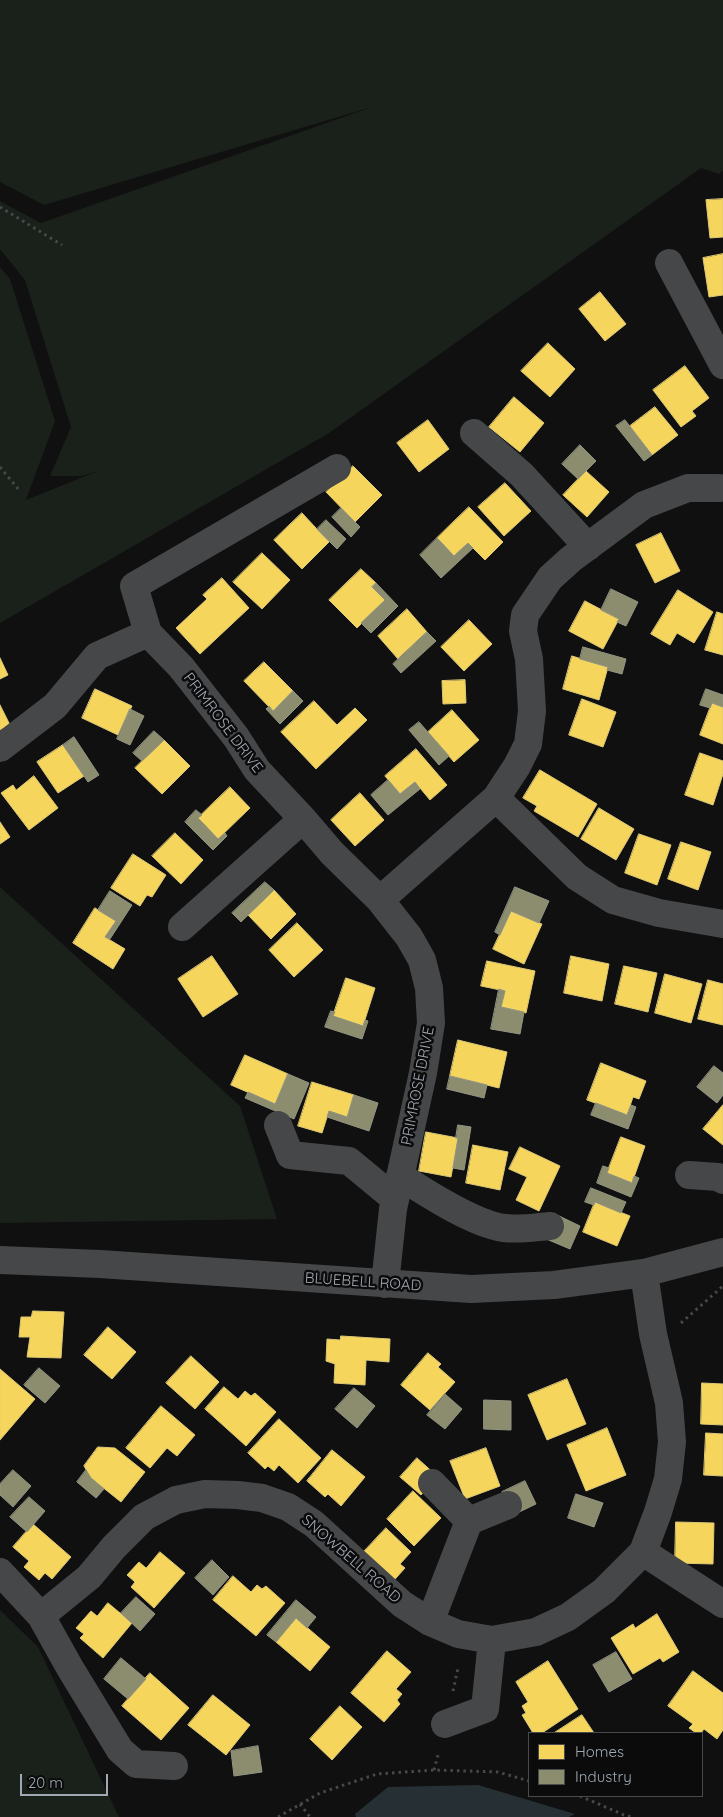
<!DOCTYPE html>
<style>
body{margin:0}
#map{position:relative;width:723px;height:1817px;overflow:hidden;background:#101011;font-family:Quicksand,sans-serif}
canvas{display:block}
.legend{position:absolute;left:528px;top:1732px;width:175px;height:65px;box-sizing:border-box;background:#0b0b0c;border:1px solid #474a4f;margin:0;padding:6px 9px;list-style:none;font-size:15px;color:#a0a9b3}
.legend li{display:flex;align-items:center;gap:10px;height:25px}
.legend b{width:25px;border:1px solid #474a4f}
.scale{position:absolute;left:20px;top:1774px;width:88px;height:22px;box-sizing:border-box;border:2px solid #a0a9b3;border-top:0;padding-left:6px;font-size:15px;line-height:18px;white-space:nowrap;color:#a0a9b3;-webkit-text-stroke:4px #0b0b0c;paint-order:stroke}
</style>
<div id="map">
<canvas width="723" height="1817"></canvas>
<ul class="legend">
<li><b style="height:14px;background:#f6d55c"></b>Homes</li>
<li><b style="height:14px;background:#8c8c6e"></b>Industry</li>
</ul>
<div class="scale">20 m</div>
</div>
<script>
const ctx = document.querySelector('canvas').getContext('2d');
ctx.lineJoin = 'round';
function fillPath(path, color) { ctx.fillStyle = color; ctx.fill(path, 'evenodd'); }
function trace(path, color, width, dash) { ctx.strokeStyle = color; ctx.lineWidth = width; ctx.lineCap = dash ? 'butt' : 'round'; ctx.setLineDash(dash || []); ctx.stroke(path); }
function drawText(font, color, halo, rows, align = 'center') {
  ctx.font = font + ' Quicksand,sans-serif'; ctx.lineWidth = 5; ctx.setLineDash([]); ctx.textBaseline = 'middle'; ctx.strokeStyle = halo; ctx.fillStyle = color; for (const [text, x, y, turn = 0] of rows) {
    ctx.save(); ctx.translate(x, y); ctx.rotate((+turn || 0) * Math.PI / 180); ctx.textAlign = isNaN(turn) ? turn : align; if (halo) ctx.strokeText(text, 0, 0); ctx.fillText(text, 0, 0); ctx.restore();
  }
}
fillPath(new Path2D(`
 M0 0H723V170L719 174 701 168 329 433 0 623V267L10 279 55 421 26 500 98 471 82 476H50L71 427 25 280 0 249V201L41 223 375 106 44 205 0 182Z
 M0 887 240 1106 277 1219 0 1223Z
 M0 1610 38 1647 119 1817H0Z`), '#1a211b');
fillPath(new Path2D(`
 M478 1785 575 1814 569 1817H356L355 1814 388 1787Z`), '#263034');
const homes = new Path2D(`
 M723 199V237L710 238 706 200Z
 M723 254V295L709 297 703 258Z
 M600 292 626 324 605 341 579 309Z
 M548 343 575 369 550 397 521 371Z
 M685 366 709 398 692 411 696 416 681 427 653 390Z
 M514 397 544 423 520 452 489 427Z
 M655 407 678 435 652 455 630 426Z
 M428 420 449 449 419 472 397 443Z
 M353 466 382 495 355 522 326 492Z
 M586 471 609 492 587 517 563 495Z
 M505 483 531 511 504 536 478 507Z
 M469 507 503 542 485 560 468 543 454 556 437 538Z
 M302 513 329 542 302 569 274 540Z
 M661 533 680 571 655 583 636 545Z
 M262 553 290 580 262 609 233 582Z
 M361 569 376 583 372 587 385 600 357 628 329 600Z
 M222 578 249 608 200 654 176 628 207 599 203 595Z
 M678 590 713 612 694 643 677 633 670 645 651 634Z
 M585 601 619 619 603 649 569 631Z
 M407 609 427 632 398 659 378 636Z
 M717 612 723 614V655L705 650Z
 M469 620 492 644 464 671 441 647Z
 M572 656 608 667 599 700 563 689Z
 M0 658 8 675 0 679Z
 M264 662 293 691 273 711 244 681Z
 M465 680 466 703 443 704 442 681Z
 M95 689 132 706 118 735 82 718Z
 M582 699 616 712 603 747 569 735Z
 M314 701 337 725 355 708 367 720 316 769 281 732Z
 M712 703 723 707V744L700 735Z
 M0 705 10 725 0 730Z
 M452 710 479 740 454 762 428 732Z
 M164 740 190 766 162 794 135 768Z
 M63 745 84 776 58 793 37 762Z
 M416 749 447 785 430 800 415 782 400 794 385 776Z
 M700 753 723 761V774L713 805 685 795Z
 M540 770 597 804 578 837 534 811 537 806 523 798Z
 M34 776 58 808 29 830 1 793 13 785 16 790Z
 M230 787 250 808 218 839 198 818Z
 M360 793 384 820 355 846 331 820Z
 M599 808 634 829 616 860 581 839Z
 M0 822 10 837 0 844Z
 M175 833 203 860 181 884 152 856Z
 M639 834 671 845 657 885 625 873Z
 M681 842 711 852 698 890 668 879Z
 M133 854 166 875 152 897 147 895 140 906 111 888Z
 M274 890 296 914 271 939 248 915Z
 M95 908 116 921 105 937 125 949 113 969 73 943Z
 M511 911 542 924 524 964 493 949Z
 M297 923 323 950 294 977 269 950Z
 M212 956 238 994 203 1017 178 979Z
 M571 956 609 964 602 1001 564 993Z
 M487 961 535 971 526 1013 501 1007 505 991 481 986Z
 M624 966 657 973 648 1012 615 1004Z
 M665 974 702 984 691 1023 655 1013Z
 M346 978 375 988 363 1026 333 1016Z
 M708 980 723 984V1025L698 1019Z
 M458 1040 507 1052 499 1088 450 1076Z
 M245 1055 288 1074 275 1104 231 1085Z
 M601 1063 646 1081 639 1099 633 1097 627 1115 587 1100Z
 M312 1082 354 1095 347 1117 329 1111 322 1133 298 1126Z
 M723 1105V1145L703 1129Z
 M426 1132 458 1138 451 1177 419 1171Z
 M621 1137 645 1146 632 1183 607 1173Z
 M473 1145 508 1152 500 1190 466 1183Z
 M520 1147 560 1166 539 1211 516 1200 527 1177 509 1169Z
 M595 1202 630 1216 617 1246 583 1232Z
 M33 1311 64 1312 61 1358 27 1357 30 1337H19L21 1317H31Z
 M108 1327 136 1352 112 1379 84 1355Z
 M341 1336 390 1339 389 1362 366 1360 365 1385 334 1383 335 1364 326 1361 327 1339 340 1340Z
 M428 1353 441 1364 438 1367 455 1382 430 1410 401 1385Z
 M191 1356 219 1382 195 1409 166 1383Z
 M0 1369 35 1399 0 1440Z
 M567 1379 586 1424 547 1440 528 1395Z
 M702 1383 723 1384V1425L701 1424Z
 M224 1387 238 1399 245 1391 251 1396 255 1393 276 1412 246 1446 205 1409Z
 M161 1406 195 1435 177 1456 167 1448 150 1468 126 1448Z
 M279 1419 321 1458 298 1483 279 1465 274 1471 268 1466 265 1469 248 1453Z
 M607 1428 626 1475 586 1491 567 1445Z
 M706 1433 723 1434V1476L704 1475Z
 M98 1447 115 1448 145 1472 121 1502 91 1478 84 1466Z
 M486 1448 500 1486 465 1499 450 1461Z
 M332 1450 365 1477 341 1506 328 1494 325 1497 307 1481Z
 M417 1458 437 1476 421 1495 400 1477Z
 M413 1491 441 1518 414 1546 387 1519Z
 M676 1522 714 1523 713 1564 675 1563Z
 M33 1524 71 1557 52 1579 45 1573 39 1580 24 1567 29 1561 13 1547Z
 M386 1528 411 1552 400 1564 405 1568 388 1587 358 1558Z
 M160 1552 185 1573 154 1608 131 1587 135 1582 127 1575 139 1562 146 1568Z
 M233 1576 251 1592 257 1585 262 1589 266 1586 285 1603 256 1636 213 1600Z
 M108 1603 132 1623 103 1658 80 1638 84 1634 76 1628 91 1611 97 1616Z
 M657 1614 679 1652 663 1662 660 1658 633 1674 611 1638 633 1624 635 1628Z
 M296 1618 330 1647 310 1671 276 1642Z
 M387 1651 411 1672 396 1689 402 1694 397 1700 400 1704 384 1722 351 1693Z
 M548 1661 578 1709 542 1733H533L522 1715 526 1713 522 1706 528 1702 516 1682Z
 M693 1671 723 1693V1730L717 1739 704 1729 701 1733H696L689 1728 693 1724 668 1706Z
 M150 1673 189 1708 161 1740 122 1706Z
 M213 1695 250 1725 226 1755 188 1725Z
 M340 1706 362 1727 332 1760 310 1739Z
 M582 1715 594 1733H554Z`);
fillPath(homes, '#f6d55c');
trace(homes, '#dcc876', 1);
const industry = new Path2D(`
 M625 420 652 455 644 461 616 426Z
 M580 445 596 461 578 479 562 464Z
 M341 508 360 527 351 537 332 517Z
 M326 520 346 539 337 549 317 529Z
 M437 538 454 556 468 543 473 548 441 578 420 555Z
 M376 583 398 606 371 633 361 623 385 600 372 587Z
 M611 589 638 602 626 626 617 622 619 619 601 610Z
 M427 632 436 641 401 673 393 664Z
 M583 647 626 659 622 674 607 670 608 667 580 659Z
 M706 689 723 695V707L712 703 710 708 700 705Z
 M293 691 303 701 280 724 266 709 269 706 273 711Z
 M130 709 144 716 130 745 117 739Z
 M419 722 449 756 439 765 409 730Z
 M154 731 164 740 142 761 133 753Z
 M74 737 99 775 88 782 63 745Z
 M388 780 400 794 415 782 420 789 388 815 371 795Z
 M196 810 202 815 198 818 218 839 225 833 227 836 213 850 185 822Z
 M265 882 274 890 241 922 232 913Z
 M515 887 549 901 539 923 511 911 500 935 495 932Z
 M110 891 132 905 110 939 105 937 116 921 98 910Z
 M499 989 505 991 501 1007 524 1012 520 1034 491 1029Z
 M331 1011 335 1012 333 1016 363 1026 365 1020 368 1021 362 1039 325 1027Z
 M714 1066 723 1073V1095L717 1103 697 1087Z
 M288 1074 309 1083 294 1119 245 1098 248 1092 275 1104Z
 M450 1076 487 1085 484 1098 447 1089Z
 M354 1095 378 1103 369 1131 327 1117 329 1111 347 1117Z
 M596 1103 627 1115 631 1105 636 1107 628 1129 591 1115Z
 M458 1125 471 1127 464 1170 453 1168 458 1138H456Z
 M603 1166 609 1168 607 1173 632 1183 634 1176 639 1178 631 1197 597 1183Z
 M591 1188 626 1202 621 1213 595 1202 594 1205 585 1202Z
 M555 1214 580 1226 570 1249 544 1238Z
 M39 1368 60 1386 45 1403 24 1385Z
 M354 1388 375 1406 357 1428 335 1409Z
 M445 1394 462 1409 445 1429 427 1415Z
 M484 1400 511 1401V1430L484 1429Z
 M13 1470 31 1486 13 1507 0 1495V1484Z
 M86 1470 91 1478 104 1489 96 1498 77 1482Z
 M525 1481 536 1504 513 1515 502 1492Z
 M576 1494 603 1503 594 1527 568 1518Z
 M29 1497 45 1511 27 1532 10 1517Z
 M212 1560 229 1577 213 1595 195 1578Z
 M136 1597 155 1614 140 1631 121 1613Z
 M296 1600 316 1617 307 1628 296 1618 276 1642 267 1635Z
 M616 1652 632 1679 609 1692 593 1665Z
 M121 1658 146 1679 128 1699 104 1679Z
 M258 1746 262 1772 234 1776 231 1751Z`);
fillPath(industry, '#8c8c6e');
trace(industry, '#929583', 1);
trace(new Path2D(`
 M0 207 62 245
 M0 467 19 490
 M681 1323 723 1286
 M453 1691 458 1668
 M434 1770 439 1751
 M580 1796 624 1815 632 1817
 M300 1804 310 1817
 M278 1817 320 1793 377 1774 434 1770 498 1772 529 1781`), '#46484b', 3, [2.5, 4]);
trace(new Path2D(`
 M669 263 723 365
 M474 433 522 475 588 547
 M337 468 134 586 148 633 181 667 236 737 257 770 303 819 332 853 380 900 409 937 422 960 429 988 431 1023 423 1073 393 1209 385 1284
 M0 748 55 706 97 656 148 633
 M496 798 577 877 613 900 659 913 723 924
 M380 900 496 798 517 766 528 744 532 711 529 659 523 631 525 615 550 578 571 559 644 505 688 488H719
 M182 927 303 819
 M278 1125 290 1155 349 1161 395 1199
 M689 1175 718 1177 723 1180
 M400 1176C426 1193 474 1224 504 1228 519 1230 536 1227 550 1226
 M0 1260 100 1264 471 1289 554 1285 644 1273 723 1252
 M432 1483 469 1521
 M643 1552 723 1604
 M0 1572 41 1616 70 1668 120 1750 136 1764 174 1766
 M41 1616 89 1577 114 1547 144 1517 176 1500 205 1494 238 1495 262 1498 288 1507 314 1524 402 1604 430 1622 458 1634 492 1640 536 1632 568 1617 604 1591 643 1552 658 1512 668 1479 672 1442 669 1403 653 1334 644 1273
 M430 1622 469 1521 508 1505
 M445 1724 485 1709 492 1640`), '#454749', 28);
drawText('15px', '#a0a9b3', '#0b0b0c', [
 ["PRIMROSE DRIVE",223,723,53],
 ["PRIMROSE DRIVE",418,1086,-79],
 ["BLUEBELL ROAD",363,1282,4],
 ["SNOWBELL ROAD",351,1559,41]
]);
</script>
